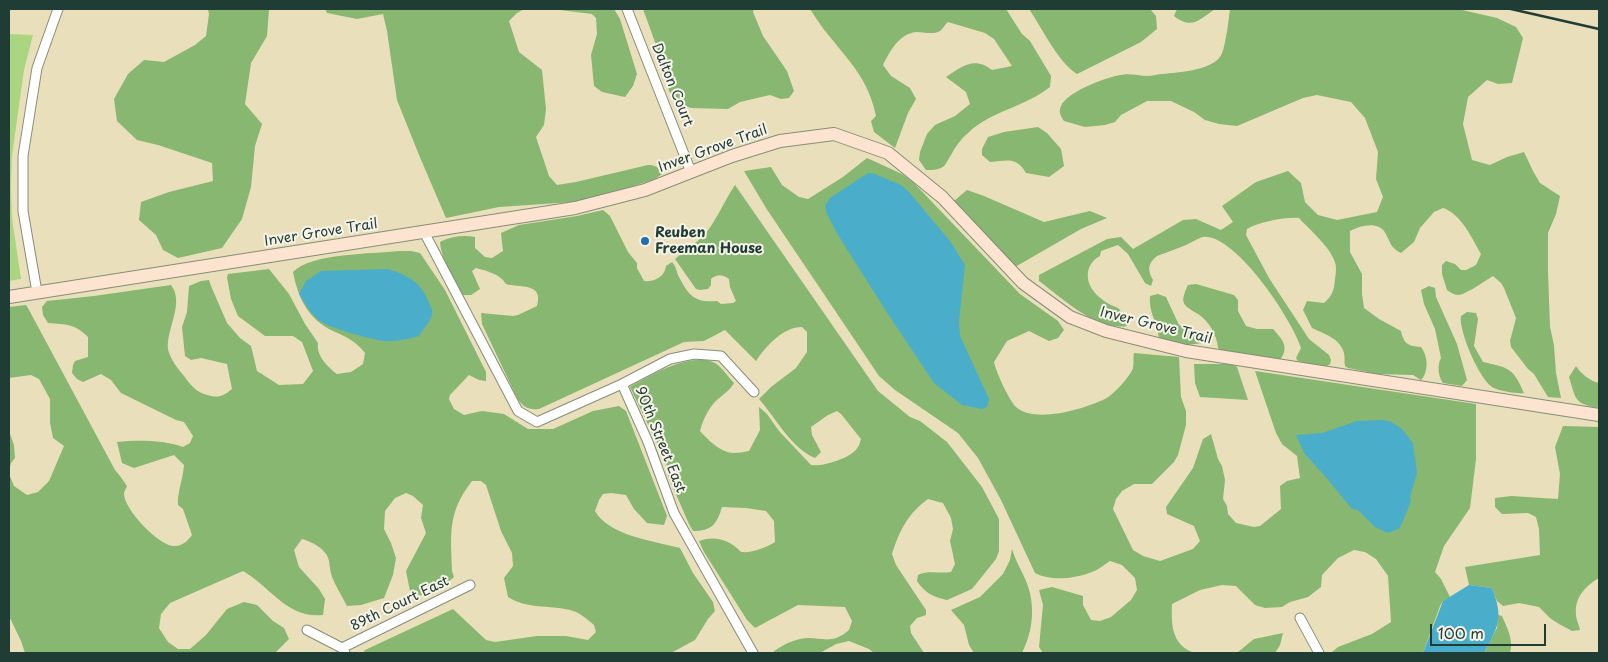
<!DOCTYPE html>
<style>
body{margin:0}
#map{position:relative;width:1608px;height:662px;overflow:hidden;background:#eadfbb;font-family:"Playpen Sans",sans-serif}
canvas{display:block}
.frame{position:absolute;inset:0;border:10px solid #1f3d34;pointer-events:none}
.scale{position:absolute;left:1430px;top:624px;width:116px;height:22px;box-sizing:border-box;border:2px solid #1f3d34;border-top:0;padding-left:6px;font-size:15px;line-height:18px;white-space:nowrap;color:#1f3d34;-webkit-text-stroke:4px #f7f3e8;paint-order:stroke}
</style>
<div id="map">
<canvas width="1608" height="662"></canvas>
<div class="frame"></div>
<div class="scale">100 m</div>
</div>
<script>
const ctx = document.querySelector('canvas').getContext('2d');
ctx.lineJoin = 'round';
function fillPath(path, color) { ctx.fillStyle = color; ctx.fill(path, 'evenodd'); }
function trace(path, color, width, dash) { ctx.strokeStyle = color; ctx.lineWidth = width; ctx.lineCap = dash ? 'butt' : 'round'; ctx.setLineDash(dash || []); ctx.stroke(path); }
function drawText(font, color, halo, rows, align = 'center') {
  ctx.font = font + ' "Playpen Sans",sans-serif'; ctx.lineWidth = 4; ctx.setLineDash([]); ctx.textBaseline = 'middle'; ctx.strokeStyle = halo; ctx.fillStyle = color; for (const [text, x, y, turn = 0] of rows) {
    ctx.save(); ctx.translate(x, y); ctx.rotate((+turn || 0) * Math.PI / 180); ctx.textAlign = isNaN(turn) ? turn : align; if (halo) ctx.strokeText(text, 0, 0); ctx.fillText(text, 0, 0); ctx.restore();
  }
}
fillPath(new Path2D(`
 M9 34 33 35 24 70 12 156 11 187 12 218 21 279 9 281Z`), '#aad682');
fillPath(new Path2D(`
 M208 9H269L267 36 251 63 245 104 262 124 255 146 251 187 242 219 222 248 178 258 163 250 156 235 139 220 141 202 169 192 213 181 212 163 158 145 137 140 117 121 114 99 128 74 144 60 164 62 195 45 206 36 209 14Z
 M325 9H524L517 13 509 21 519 52 542 70 546 109 544 125 536 137 549 176 557 185 576 182 648 165C655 165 659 167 662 174L655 179 588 201 499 207 446 218 419 155 397 100 387 31 383 14 357 19 327 13Z
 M552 9H614L620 19 637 74 633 86 625 97 602 92 594 86 591 55 597 34 596 18 592 14Z
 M643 9H754L753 12 763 36 787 71 794 91 789 98 781 99 770 95 740 102 728 109 691 108 678 103 669 91 660 56Z
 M810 9H1006L1022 34 1030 41 1051 76 1050 87C1025 107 991 111 968 133 961 139 955 147 951 155 949 158 947 162 945 165 940 170 933 170 926 170L919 160 920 152 927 134 935 125 955 116 970 104 966 92 946 77C962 66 975 56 992 70L1012 66 994 39 985 33 948 22C945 24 943 29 940 31 933 35 924 32 916 32 899 34 890 51 883 65L891 76 910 88 916 99 908 113 895 148 874 132 871 121 876 116C869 81 851 63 830 37 822 28 816 18 810 9Z
 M1029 9H1095L1097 10 1105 9H1150L1156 16 1157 29 1141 42 1077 74C1058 62 1042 28 1029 9Z
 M1177 9H1215C1199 20 1192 30 1174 16Z
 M1230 9H1458L1497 18 1516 27 1523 38 1512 83 1498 84 1487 80 1468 97 1463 124 1472 160 1490 165 1507 157 1524 152 1533 171 1540 183 1560 196 1556 214 1548 233V272L1550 327 1554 345 1556 373 1561 398 1548 397 1534 374 1528 369 1511 347 1510 341 1516 318 1504 288 1501 283 1493 276C1485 281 1465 295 1458 295 1454 295 1450 292 1447 290L1442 274V265L1446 261 1455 264 1461 270H1466L1476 265 1481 254C1472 238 1461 214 1443 208L1434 212 1420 228 1414 242 1401 253C1388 246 1391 241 1384 231 1376 221 1359 226 1350 231V252L1362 274V294L1364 308 1379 319 1401 331C1404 344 1408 346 1421 347 1428 356 1429 372 1421 380L1413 375 1377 374 1348 368 1345 366C1344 362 1345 357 1344 353 1340 338 1324 334 1312 328L1303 310 1307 301 1324 303C1333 295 1334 290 1335 279 1336 273 1337 266 1334 260 1329 246 1309 229 1299 218 1285 217 1259 222 1247 229L1246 235 1269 278 1309 339 1329 355 1331 360 1330 364 1324 368 1298 361 1296 358 1301 348C1293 321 1235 233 1203 237 1198 238 1191 243 1186 245 1177 249 1167 252 1157 256 1148 263 1147 270 1153 280L1151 286 1145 283 1128 254 1118 245 1101 251 1100 256C1094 259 1089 265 1088 272 1086 287 1098 298 1111 305 1113 306 1116 307 1118 308 1123 312 1125 320 1127 326 1096 331 1062 298 1039 281V275L1107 239 1121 237 1133 249 1183 220 1196 219 1221 230 1233 222 1222 206 1256 182 1288 171 1301 183 1305 202 1318 215 1337 220 1377 212 1383 197 1376 179 1378 152 1365 118 1351 102 1317 95 1303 98 1237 126 1219 124 1205 120 1194 112 1171 101H1147L1121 115 1115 122 1105 125 1085 127 1064 121C1061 116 1058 112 1061 106 1067 92 1106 77 1121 75 1129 73 1139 76 1147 76 1153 76 1158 74 1163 74 1179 72 1209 71 1220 57 1225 52 1229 18 1230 9Z
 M1038 127 1047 133 1061 149 1064 166 1049 177 1026 173C1016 156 1007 161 990 162L982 155V149L988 137 1004 132Z
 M867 158 902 174 913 182 1020 294 1058 321 1064 330 1058 338 1049 341 1029 331 1007 341 994 362C996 372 1009 400 1016 407 1035 424 1084 409 1105 399 1113 395 1130 377 1133 368 1134 364 1133 357 1134 353L1179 357 1181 397 1186 411V425L1178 455 1174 462 1152 484H1134L1122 491 1116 499 1113 509 1133 550 1143 556 1160 561 1193 549 1200 541 1194 526 1167 514 1166 507 1193 468 1203 439 1211 434 1218 459 1222 466 1225 480 1223 499 1227 506 1228 514 1236 523 1254 527 1260 526 1281 509 1280 486 1287 481 1300 478 1297 456 1282 444 1276 433 1255 371 1476 404V459L1470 508 1444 546 1435 572 1441 579 1450 597 1443 601 1440 606 1423 653H1331L1338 647 1372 634 1391 622 1388 576 1376 559 1365 552 1354 550 1338 558 1322 575 1321 587 1308 597 1290 602 1282 607 1265 608 1255 605 1236 586 1222 585 1200 590 1172 604C1171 625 1172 646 1195 653H1043L1039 647 1043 605 1039 590 1052 587 1083 596V605L1091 620 1100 621 1111 617 1131 600 1137 590 1135 578 1122 565 1110 561C1104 565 1097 571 1089 573 1073 579 1050 581 1035 573L1001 500 978 458 958 433 895 390 879 376 766 208 744 171 771 167 782 185 799 197 808 199 843 177Z
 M735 185 878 391 910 417 920 421 947 442 982 487 999 519V551L996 559 972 589 947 600C933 597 925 593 917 581L918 575C929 570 939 574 951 572L955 564 950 541 953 529 951 518 943 503 928 499C908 513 899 532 892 554L896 565 926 610V615L917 618 910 626 911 633 924 653H874L869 649 849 641 836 644 820 653H772C779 647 790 641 800 639 819 635 830 647 849 630L852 621 845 607 798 605 755 628 747 620 704 552 699 541C715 535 730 540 741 552 753 553 765 548 775 542L774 521 766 511 746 508 722 507C717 524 712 531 693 531L689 524 668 476 666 462 630 387C650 375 692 351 715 363 722 367 728 377 734 383 729 392 720 396 714 403 707 411 703 420 700 431 708 440 720 452 733 453 738 453 744 452 749 451L760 430 759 407 767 414 779 431 811 465C823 467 852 458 858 447 860 444 860 441 861 439L841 414 837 411 828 415 811 427 812 435 821 452 815 458C791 448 776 418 759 399L771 387 796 368 807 352V332L802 327C783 327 766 346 756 361L725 330 704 341 684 342 539 409C528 410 523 407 517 398L482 324 481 313 513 316 518 315 537 306C544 282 519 288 506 284 500 274 487 271 476 268L472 271 480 289 471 295H463C453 284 441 257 440 242 451 236 464 235 475 237V248L485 257 492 258 503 251 501 233 519 225 577 216 603 210 610 216 628 252 637 263V268L644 281C654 282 665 277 666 266L672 262C677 268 676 271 679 277 689 296 695 303 717 301L721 304 733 303 736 301 730 287 729 279C722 274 717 274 711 279V285L708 289 700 290 696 289 675 259C685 250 697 243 706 233 717 219 725 200 735 185Z
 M967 190 984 196 1044 222 1090 211 1107 218 1081 229 1015 267 954 201Z
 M399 251H411L420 253 445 290 486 372V381L479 380 469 375 450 395 449 399 454 409 464 415 482 411 504 414 528 429H553L593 411 619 406 626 411 667 516 664 525 647 523 634 509 626 495 611 493 603 494 599 500 595 511C609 536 654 541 680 548L693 573 713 602 715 611 708 619 695 640 671 653H363L365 650 453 609 486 640 495 642 537 636H566L588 640 596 632 594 625C587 619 579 612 570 610 550 605 526 609 508 597L504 578 513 566 512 553 501 531 486 485 481 481H472C447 513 451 534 452 571L454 577C439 589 430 603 410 591L406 571 426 533 421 518 423 505 413 496 406 493 395 498 385 511 384 529 391 543 396 558 393 575 384 598 361 605 347 606C342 596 336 587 332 577 330 571 330 567 329 561 327 549 312 542 302 539L294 550 299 567 319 589 325 599 323 615C287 619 271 587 243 571L170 603 161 614 159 628 168 642 178 649H190L206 635 227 609 244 602 257 605 273 621 284 628 289 639 275 653H25L21 641 11 620 9 618V474L14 486 27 495 38 492 49 481 64 446 53 438 50 423V399L39 379 31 375 9 378V307L26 305 29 310 115 470 120 476 127 486C126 489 124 491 124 494 124 509 158 545 173 546 181 547 188 541 192 535L183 509 178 505C177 493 183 479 184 465L174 455 134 468 122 463 117 442C138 440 163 440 183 447L190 443 193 436 184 422 176 420 121 393 111 380 101 374 83 382 77 379 72 373 73 365 75 361 88 357V337C74 323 67 325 48 323L43 315 42 307 47 301 94 296 171 285C185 303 166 329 168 349 170 359 178 369 184 376 190 384 194 390 204 394 217 398 221 398 232 389L227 364 201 358 191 360 185 356 182 327 187 312 189 286 201 281 209 280 211 286 227 323 240 338 251 346 257 371 279 385 303 384 313 371 302 342 293 336H265L238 316 231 299 227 277 228 274 269 269 289 294 305 324 318 343C316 356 328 367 337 374L351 372 363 364 365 353C357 342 345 336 333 331 308 319 298 298 293 272 311 253 373 254 399 251Z
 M1196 284 1234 295 1238 300V311L1246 326 1257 329H1273C1282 339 1290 347 1280 360L1222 351 1218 348C1217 335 1209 321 1198 314 1183 305 1179 304 1188 285Z
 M1429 286 1435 288 1436 297 1457 344 1467 380 1462 386 1443 383C1438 376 1437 366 1441 358L1435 329 1424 304 1421 290Z
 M1158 294 1166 297 1179 325 1199 335 1203 343 1187 345 1159 339C1158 324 1148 311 1150 296Z
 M1467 312 1476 313 1478 319 1474 346 1483 362C1508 368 1513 367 1524 393 1517 394 1500 391 1494 388 1480 382 1458 329 1461 316Z
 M1194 364H1232L1237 367 1248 400 1200 397 1195 383Z
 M1576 366C1581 374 1590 381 1599 383V408C1574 404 1576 399 1569 377Z
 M9 424 10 434 14 445 15 458 11 463 9 472Z
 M1563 426 1599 427V578C1587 585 1574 597 1576 614 1576 619 1579 625 1580 630L1572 631 1559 624 1550 618 1539 607 1519 603 1503 606 1497 601 1492 588 1469 585 1465 567 1540 555 1539 529 1536 517 1528 513 1502 514 1495 507V498L1511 496 1558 499 1560 474 1555 447Z
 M1012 549C1016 562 1021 569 1026 581 1036 605 1033 631 1022 653H974L969 645 964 625 951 610 980 597 1003 574 1010 560Z
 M1498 615 1502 616C1507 628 1514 640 1510 653H1484L1497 628Z
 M1283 633 1280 645 1275 653H1231L1238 652 1254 639Z`), '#87b770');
fillPath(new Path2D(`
 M868 173 875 174 901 185 909 192 950 241 965 265 959 322 960 336 989 399 987 407 982 409 962 405 934 383 886 311 838 235 827 214 825 206 830 198Z
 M388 269C408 275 422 283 429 303 431 307 433 310 432 315 430 322 423 329 419 336 408 339 396 342 384 341 370 339 332 329 320 321 310 314 305 303 299 294L306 281 321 271Z
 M1384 420 1391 422 1402 429 1413 443 1417 473 1410 497 1411 501 1400 528 1388 533 1375 527 1358 510 1352 509 1324 475 1304 453 1296 435 1322 433 1357 421Z
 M1469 585 1492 588C1504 618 1498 627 1484 653H1423L1443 601Z`), '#4aaeca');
const street = new Path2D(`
 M627 9 691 172
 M424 232 518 411 537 422 622 384 670 359 694 354 721 356 754 392
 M37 292 23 211V156L37 68 58 9
 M622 384 648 442 674 513 753 653
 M1300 618 1319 653
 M307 630 342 648 345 653
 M342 648 470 585`);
const secondary = new Path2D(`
 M9 297 575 208 645 190 732 156 780 141 834 134 888 153 942 197 1023 283 1070 317 1106 331 1186 351 1599 415`);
trace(street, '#848e78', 11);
trace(secondary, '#848e78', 14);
trace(street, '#fff', 9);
trace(secondary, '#fde4d0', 12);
trace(new Path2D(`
 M1511 9 1599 29`), '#1f3d34', 2.5);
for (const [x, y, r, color] of [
 [645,241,5,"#1f6fb2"]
]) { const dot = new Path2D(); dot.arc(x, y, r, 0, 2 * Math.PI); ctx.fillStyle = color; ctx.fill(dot); trace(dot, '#f7f3e8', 2); }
drawText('14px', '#1f3d34', '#f7f3e8', [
 ["Dalton Court",672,85,68],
 ["Inver Grove Trail",713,149,-20],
 ["Inver Grove Trail",321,233,-9],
 ["Inver Grove Trail",1156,326,14],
 ["90th Street East",660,440,68],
 ["89th Court East",400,604,-26]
]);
drawText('bold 14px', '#1f3d34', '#f7f3e8', [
 ["Reuben",655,233],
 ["Freeman House",655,249]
], 'left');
</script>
